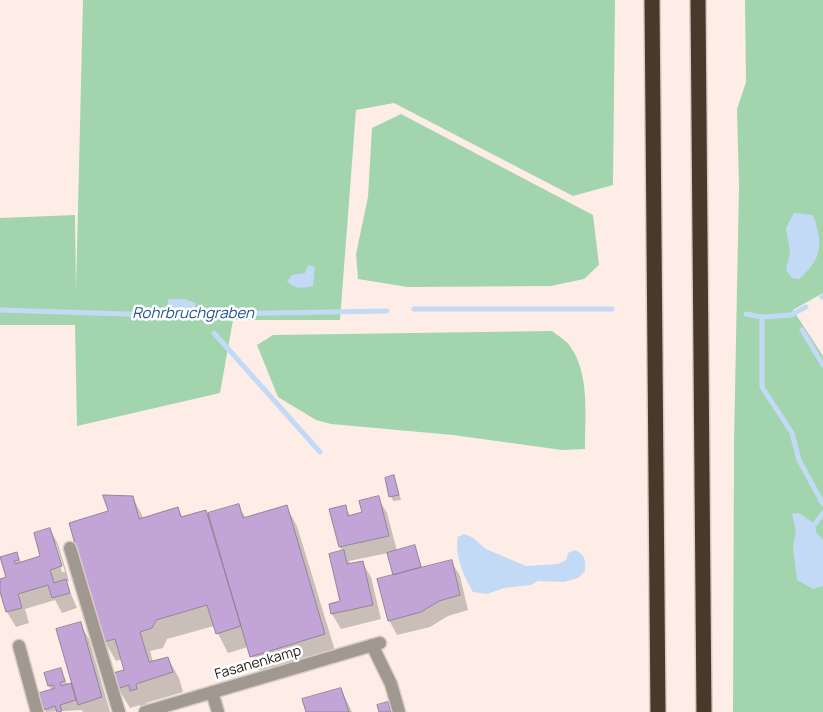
<!DOCTYPE html>
<style>
body{margin:0}
canvas{display:block;background:#fdede6}
</style>
<canvas width="823" height="712"></canvas>
<script>
const ctx = document.querySelector('canvas').getContext('2d');
ctx.lineJoin = 'round';
function fillPath(path, color) { ctx.fillStyle = color; ctx.fill(path, 'evenodd'); }
function trace(path, color, width, dash) { ctx.strokeStyle = color; ctx.lineWidth = width; ctx.lineCap = dash ? 'butt' : 'round'; ctx.setLineDash(dash || []); ctx.stroke(path); }
function drawText(font, color, halo, rows, align = 'center') {
  ctx.font = font + ' Manrope,sans-serif'; ctx.lineWidth = 5; ctx.setLineDash([]); ctx.textBaseline = 'middle'; ctx.strokeStyle = halo; ctx.fillStyle = color; for (const [text, x, y, turn = 0] of rows) {
    ctx.save(); ctx.translate(x, y); ctx.rotate((+turn || 0) * Math.PI / 180); ctx.textAlign = isNaN(turn) ? turn : align; if (halo) ctx.strokeText(text, 0, 0); ctx.fillText(text, 0, 0); ctx.restore();
  }
}
fillPath(new Path2D(`
 M83 0H615L613 185 573 196 394 103 356 110 340 320H233L220 393 77 426 75 325H0V218L75 215 76 291Z
 M745 0H823V293L793 310 823 356V712H733L734 444 739 186 737 109 746 82Z
 M401 114 593 215 599 265 584 279 551 286 408 287 358 279 356 254 368 197 372 128Z
 M552 331C557 335 566 340 570 346 590 374 585 416 585 449L562 450 453 435 331 424 316 420 278 397 257 345 273 335Z`), '#a2d5ad');
fillPath(new Path2D(`
 M794 213 813 215C823 244 823 258 799 279L792 278 786 270 790 252 786 228Z
 M308 265 315 267 313 286C302 288 295 290 287 281L292 275 305 273Z
 M168 299H184L196 303 194 311H167Z
 M799 513 815 524 816 532 823 540V586L813 589 797 580 793 547 796 531 792 514Z
 M464 534 472 537 486 549 526 566 558 564 566 560 568 553 575 550C585 554 586 561 585 571L578 578 564 582 538 581 531 585 504 588 487 594 473 592C464 577 454 554 458 537Z`), '#c3daf7');
fillPath(new Path2D(`
 M394 477 401 500 393 501 386 479Z
 M133 498 144 519 178 509 183 518 206 512 208 515 238 506 246 518 286 506 297 526 336 654 262 676 248 647 228 653 214 626 167 639 163 648 150 651 153 662 168 658 179 678 183 692 146 703 147 708 143 710 140 705 130 708 118 688 126 671 122 659 116 661 105 642 70 524 109 512Z
 M378 498 387 513 397 551 414 547 423 569 451 561 460 576 468 610 448 616 430 627 397 635 389 620 395 575 388 553 349 561 351 565 362 562 371 577 381 619 341 629 332 614 330 605 342 602 343 552 340 547 345 507 351 517 364 513Z
 M50 529 58 544 69 581 66 582 77 608 62 613 55 600 25 609 29 623 16 627 7 612 0 581 8 578 16 554 22 563 42 557ZM54 544H56L65 572H62Z
 M80 624 89 639 110 712H83L82 710 46 712 45 709 52 690 49 686 61 670 68 686 71 685 74 689Z
 M341 689 352 712H307Z`), '#0003');
trace(new Path2D(`
 M822 297 823 296
 M414 309H612
 M0 310 158 315 387 311
 M746 314 762 317V387L792 433 799 460 823 504
 M762 317 791 315 806 307
 M802 330 823 365
 M214 333 320 452
 M815 524 823 513`), '#c3daf7', 5);
const building = new Path2D(`
 M394 475 399 495 389 497 385 478Z
 M103 495 133 496 139 519 178 507 181 517 206 510 241 626 216 634 207 605 156 620 152 628 140 632 149 662 168 657 173 672 136 684 137 689 130 691 129 685 117 689 113 673 124 670 115 639 103 642 69 523 108 511Z
 M379 496 389 536 339 547 329 509 346 505 348 516 362 512 359 501Z
 M239 504 243 518 287 505 325 634 250 657 208 513Z
 M50 528 62 566 50 570 54 583 66 579 70 593 52 598 48 585 18 594 22 608 6 612 0 592V579L6 577 0 557 17 552 19 560 14 561 15 564 40 556 34 533Z
 M415 545 421 567 393 575 387 553Z
 M344 550 347 564 363 561 373 605 331 614 329 604 340 601 329 554Z
 M452 560 460 595 439 601 421 612 388 621 377 579Z
 M81 622 102 697 78 705 56 629Z
 M61 668 65 681 60 683 61 686 71 683 76 700 60 705 62 711 59 712H57L55 706 44 710 39 693 55 688 53 685 48 686 44 673Z
 M341 688 349 712H306L302 699Z
 M388 702 391 712H379L377 705Z`);
fillPath(building, '#c2a4d7');
trace(building, '#918599', 1);
const minor = new Path2D(`
 M70 548 119 712
 M372 645 391 684 399 712
 M19 646 37 712
 M212 692 218 712
 M145 712 380 643`);
const highway = new Path2D(`
 M652 0 658 712
 M698 0 704 712`);
trace(minor, '#dacbc5', 15);
trace(highway, '#dacbc5', 18);
trace(minor, '#a19991', 12);
trace(highway, '#48392a', 15);
drawText('14px', '#231a16', '#fff', [
 ["Fasanenkamp",258,663,-16]
]);
drawText('italic 15px', '#22538d', '#fff', [
 ["Rohrbruchgraben",193,314]
]);
</script>
